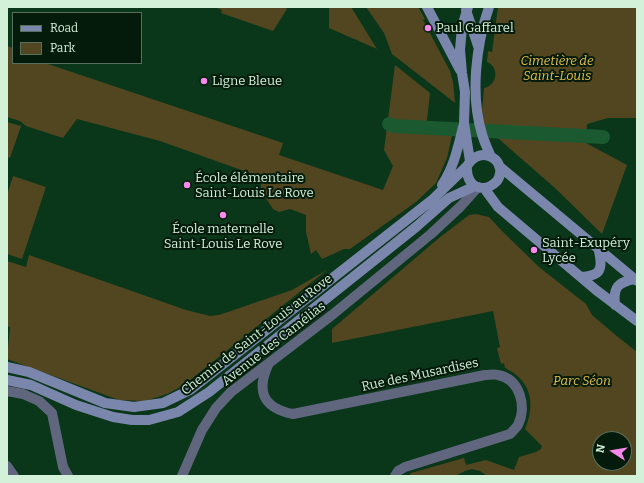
<!DOCTYPE html>
<meta charset="utf-8">
<style>
body{margin:0}
#map{position:relative;width:644px;height:483px;overflow:hidden;background:#0a361a;font-family:Bitter,serif}
canvas{display:block}
.frame{position:absolute;inset:0;border:8px solid #d3f0d9;pointer-events:none}
.legend{position:absolute;left:12px;top:12px;width:130px;height:52px;box-sizing:border-box;background:#041a0a;border:1px solid #57705d;margin:0;padding:5px 7px;list-style:none;font-size:12px;color:#d3f0d9}
.legend li{display:flex;align-items:center;gap:8px;height:20px}
.legend b{width:20px;border:1px solid #57705d}
.north{position:absolute;left:592px;top:431px;width:40px;height:40px;box-sizing:border-box;background:#041a0a;border:1px solid #57705d;border-radius:50%;rotate:282deg;font-size:11px;font-weight:700;line-height:16px;text-align:center;color:#d3f0d9}
.north::after{content:'';display:block;margin:auto;width:14px;height:18px;background:#f888eb;clip-path:polygon(50% 0,100% 100%,50% 72%,0 100%)}
</style>
<div id="map">
<canvas width="644" height="483"></canvas>
<div class="frame"></div>
<ul class="legend">
<li><b style="height:5px;background:#7b86ac"></b>Road</li>
<li><b style="height:11px;background:#524620"></b>Park</li>
</ul>
<div class="north">N</div>
</div>
<script>
const ctx = document.querySelector('canvas').getContext('2d');
ctx.lineJoin = 'round';
function fillPath(path, color) { ctx.fillStyle = color; ctx.fill(path, 'evenodd'); }
function trace(path, color, width, dash) { ctx.strokeStyle = color; ctx.lineWidth = width; ctx.lineCap = dash ? 'butt' : 'round'; ctx.setLineDash(dash || []); ctx.stroke(path); }
function drawText(font, color, halo, rows, align = 'center') {
  ctx.font = font + ' Bitter,serif'; ctx.lineWidth = 4; ctx.setLineDash([]); ctx.textBaseline = 'middle'; ctx.strokeStyle = halo; ctx.fillStyle = color; for (const [text, x, y, turn = 0] of rows) {
    ctx.save(); ctx.translate(x, y); ctx.rotate((+turn || 0) * Math.PI / 180); ctx.textAlign = isNaN(turn) ? turn : align; if (halo) ctx.strokeText(text, 0, 0); ctx.fillText(text, 0, 0); ctx.restore();
  }
}
fillPath(new Path2D(`
 M214 7H284L287 9 273 31 221 13 222 10Z
 M329 7H351L377 49 329 28Z
 M366 7H418L425 19 423 20 450 71 453 82 455 103 392 54 384 33Z
 M498 7H637V118H608L587 124 586 143 627 165 602 234 555 188 492 133 486 126 483 122 482 110 484 88C497 86 500 67 487 62L488 51 492 52Z
 M7 46 13 48V63H45L283 143 279 155 383 190 393 166 384 150 395 65 430 93 426 129 453 131 447 158 436 183 416 202 350 249H344L322 259 316 250 311 254 306 232V215L290 209 279 212 273 209 261 191V177L160 141 77 119 63 138 26 126 20 121 7 117Z
 M7 122 21 126 10 158 7 157Z
 M13 176 46 187 22 259 7 254V195Z
 M476 214 489 217 501 230 539 267 586 304 592 315 618 337 637 352V476H487L480 471 472 469 465 471 455 476H409L411 473 464 458 466 465 486 460 514 470 519 457 536 452 541 449 542 446 525 429C536 404 531 380 505 368L504 363 501 364 497 348 500 347 493 311 332 343V329L439 238 469 215ZM600 439H624V463H600Z
 M29 255 186 310 210 316 219 315 292 290 327 270 184 385 167 394 145 401 119 400 7 359 10 327 7 326V261L26 267Z`), '#524620');
trace(new Path2D(`
 M389 124 394 126 603 137`), '#1b5931', 14);
trace(new Path2D(`
 M269 363C256 390 262 408 293 414L485 375C489 375 494 374 498 375 520 379 527 406 518 425 516 428 513 431 510 434L405 467 398 471 395 476
 M7 391 23 394 39 401 52 413 63 467 68 476
 M7 466 14 476
 M182 476 202 430 216 408 231 392 332 315 431 234 461 206 478 187`), '#5f667e', 10);
trace(new Path2D(`
 M427 7 460 70
 M468 7 462 27 460 50 462 73 465 92 464 123 470 161
 M489 7C476 45 470 95 482 134 484 142 488 149 491 157
 M466 10 478 46
 M499 166 637 281
 M442 185C454 167 458 147 463 127
 M484 188 498 207 596 290 637 321
 M581 277C601 276 603 269 599 251
 M615 305C613 287 618 282 635 279
 M7 367 29 372 105 403 134 407 163 403 190 390 432 200 467 166C481 142 510 162 497 181 493 185 489 188 483 188 471 188 466 177 467 166
 M7 380 31 385 76 405 113 417 132 420H149L178 412 209 392 416 227 449 198 475 186`), '#7b86ac', 10);
for (const [x, y, r, color] of [
 [428,28,4,"#f888eb"],
 [204,81,4,"#f888eb"],
 [187,185,4,"#f888eb"],
 [223,215,4,"#f888eb"],
 [534,250,4,"#f888eb"]
]) { const dot = new Path2D(); dot.arc(x, y, r, 0, 2 * Math.PI); ctx.fillStyle = color; ctx.fill(dot); trace(dot, '#041a0a', 1.5); }
drawText('13px', '#d3f0d9', '#041a0a', [
 ["Paul Gaffarel",436,28],
 ["Ligne Bleue",212,81],
 ["École élémentaire",195,178],
 ["Saint-Louis Le Rove",195,193],
 ["École maternelle",223,229,"center"],
 ["Saint-Louis Le Rove",223,244,"center"],
 ["Saint-Exupéry",542,243],
 ["Lycée",542,258]
], 'left');
drawText('italic 13px', '#e8c143', '#041a0a', [
 ["Cimetière de",557,61],
 ["Saint-Louis",557,76],
 ["Parc Séon",582,381]
]);
drawText('13px', '#d3f0d9', '#041a0a', [
 ["Chemin de Saint-Louis au Rove",257,335,-38],
 ["Avenue des Camélias",274,344,-38],
 ["Rue des Musardises",420,375,-12]
]);
</script>
